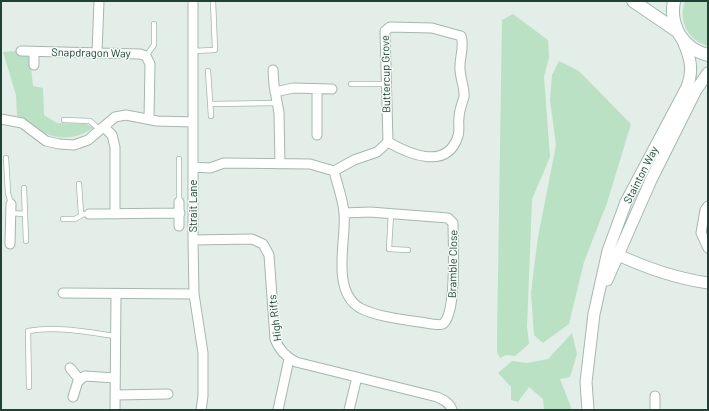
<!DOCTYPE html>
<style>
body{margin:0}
#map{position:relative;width:709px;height:411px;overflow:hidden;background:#e3eee8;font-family:Barlow,sans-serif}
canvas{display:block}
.frame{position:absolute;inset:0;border:2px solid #214137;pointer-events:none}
</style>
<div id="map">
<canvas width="709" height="411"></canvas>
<div class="frame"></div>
</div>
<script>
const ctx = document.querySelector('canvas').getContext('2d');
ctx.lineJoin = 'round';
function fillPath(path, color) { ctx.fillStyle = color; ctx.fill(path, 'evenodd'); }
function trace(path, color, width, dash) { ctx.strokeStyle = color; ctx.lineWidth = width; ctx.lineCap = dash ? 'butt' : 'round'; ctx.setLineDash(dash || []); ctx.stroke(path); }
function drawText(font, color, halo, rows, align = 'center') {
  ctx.font = font + ' Barlow,sans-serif'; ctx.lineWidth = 3; ctx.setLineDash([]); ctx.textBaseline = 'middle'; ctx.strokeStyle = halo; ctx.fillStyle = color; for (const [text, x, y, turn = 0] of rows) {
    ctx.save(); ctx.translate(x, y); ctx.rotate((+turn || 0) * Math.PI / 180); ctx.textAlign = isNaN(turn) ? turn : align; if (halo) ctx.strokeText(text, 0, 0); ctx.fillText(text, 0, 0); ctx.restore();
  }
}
fillPath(new Path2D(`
 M685 1H708V46C688 40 678 22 685 1Z
 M513 14 548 40 549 57 544 77 550 157 532 199 527 327 529 344 515 356 506 355 500 358 497 352V337L502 20Z
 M18 51 30 58 33 86 43 88 44 115 57 123 86 124 94 127C78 140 55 141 38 129 31 124 26 118 17 116L16 95 3 52Z
 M559 61 579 71 631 124 607 203 584 262 569 324 543 343 534 335 531 292 538 237 556 145 550 100 552 75Z
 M572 333 577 354 570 377 560 379 572 410H544L543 399 529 387 518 402 511 400V387L498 373 512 361 527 363 548 359Z`), '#bae1c3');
const service = new Path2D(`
 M193 51 215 50 213 1
 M146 56 154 45V24
 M208 71 211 116
 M351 84H387
 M211 104 277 103
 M64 120 90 121 100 130
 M6 158 8 193 11 204
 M79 184 81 214
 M24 188 26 241
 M179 202V159
 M10 213 25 214
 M391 213 389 249 408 250
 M63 219H75L84 214
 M29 387 28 331C57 326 86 332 116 336`);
const minor = new Path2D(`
 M193 1V240L194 294 203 353V396L201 410
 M21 51 140 54 146 56 150 64 149 118
 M97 53 99 1
 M34 65V52
 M273 70 274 85 279 113 280 164
 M317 89V135
 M275 92 293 88 332 89
 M1 119 22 123 46 141 59 144 74 145 88 140 115 117 126 115 157 121 193 122
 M105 128 112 135 115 147V214
 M193 167 210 168 224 163 310 164 334 171
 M334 171C337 184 343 199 344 213 347 238 330 290 360 308 379 318 410 320 432 324 435 324 441 326 444 323 457 310 453 243 453 223L448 218 370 212 344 213
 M334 171 354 160 377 152 388 142 385 31 390 27 432 28 461 36C465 46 459 58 460 69 460 78 465 88 464 97 462 104 459 110 459 118 458 124 460 131 458 136 447 171 409 154 388 142
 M179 202V226
 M708 206 705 210 701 233 708 248
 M89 214 180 213
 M193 240 252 239 263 244 269 255 275 339C279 350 286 357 296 362L437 397C444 400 450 403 452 410
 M10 244 11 204
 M63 293 194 294
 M70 368 80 380
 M115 395 168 394
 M655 396V410
 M73 397 78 381 85 376 115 378
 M115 410 116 294
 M278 410 289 359
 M349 410 357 377`);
const tertiary = new Path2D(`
 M612 252C643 267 674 278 708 283
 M607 280 651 180 696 90 708 73
 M588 410 586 382 594 314 608 251 626 202 687 87C694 70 690 57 683 41`);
const secondary = new Path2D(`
 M633 1 677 31
 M674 1C669 26 683 49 708 55`);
trace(service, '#a5b7af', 6);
trace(minor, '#a5b7af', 11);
trace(tertiary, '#a5b7af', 13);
trace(secondary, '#a0bab0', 14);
trace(service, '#fff', 4.5);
trace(minor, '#fff', 9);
trace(tertiary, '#fff', 11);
trace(secondary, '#fff', 12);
drawText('11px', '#214137', '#f4faf7', [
 ["Snapdragon Way",91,53,1],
 ["Buttercup Grove",386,74,-91],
 ["Stainton Way",641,175,-63],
 ["Strait Lane",193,206,-90],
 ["Bramble Close",453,264,-89],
 ["High Rifts",275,318,-97]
]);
</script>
